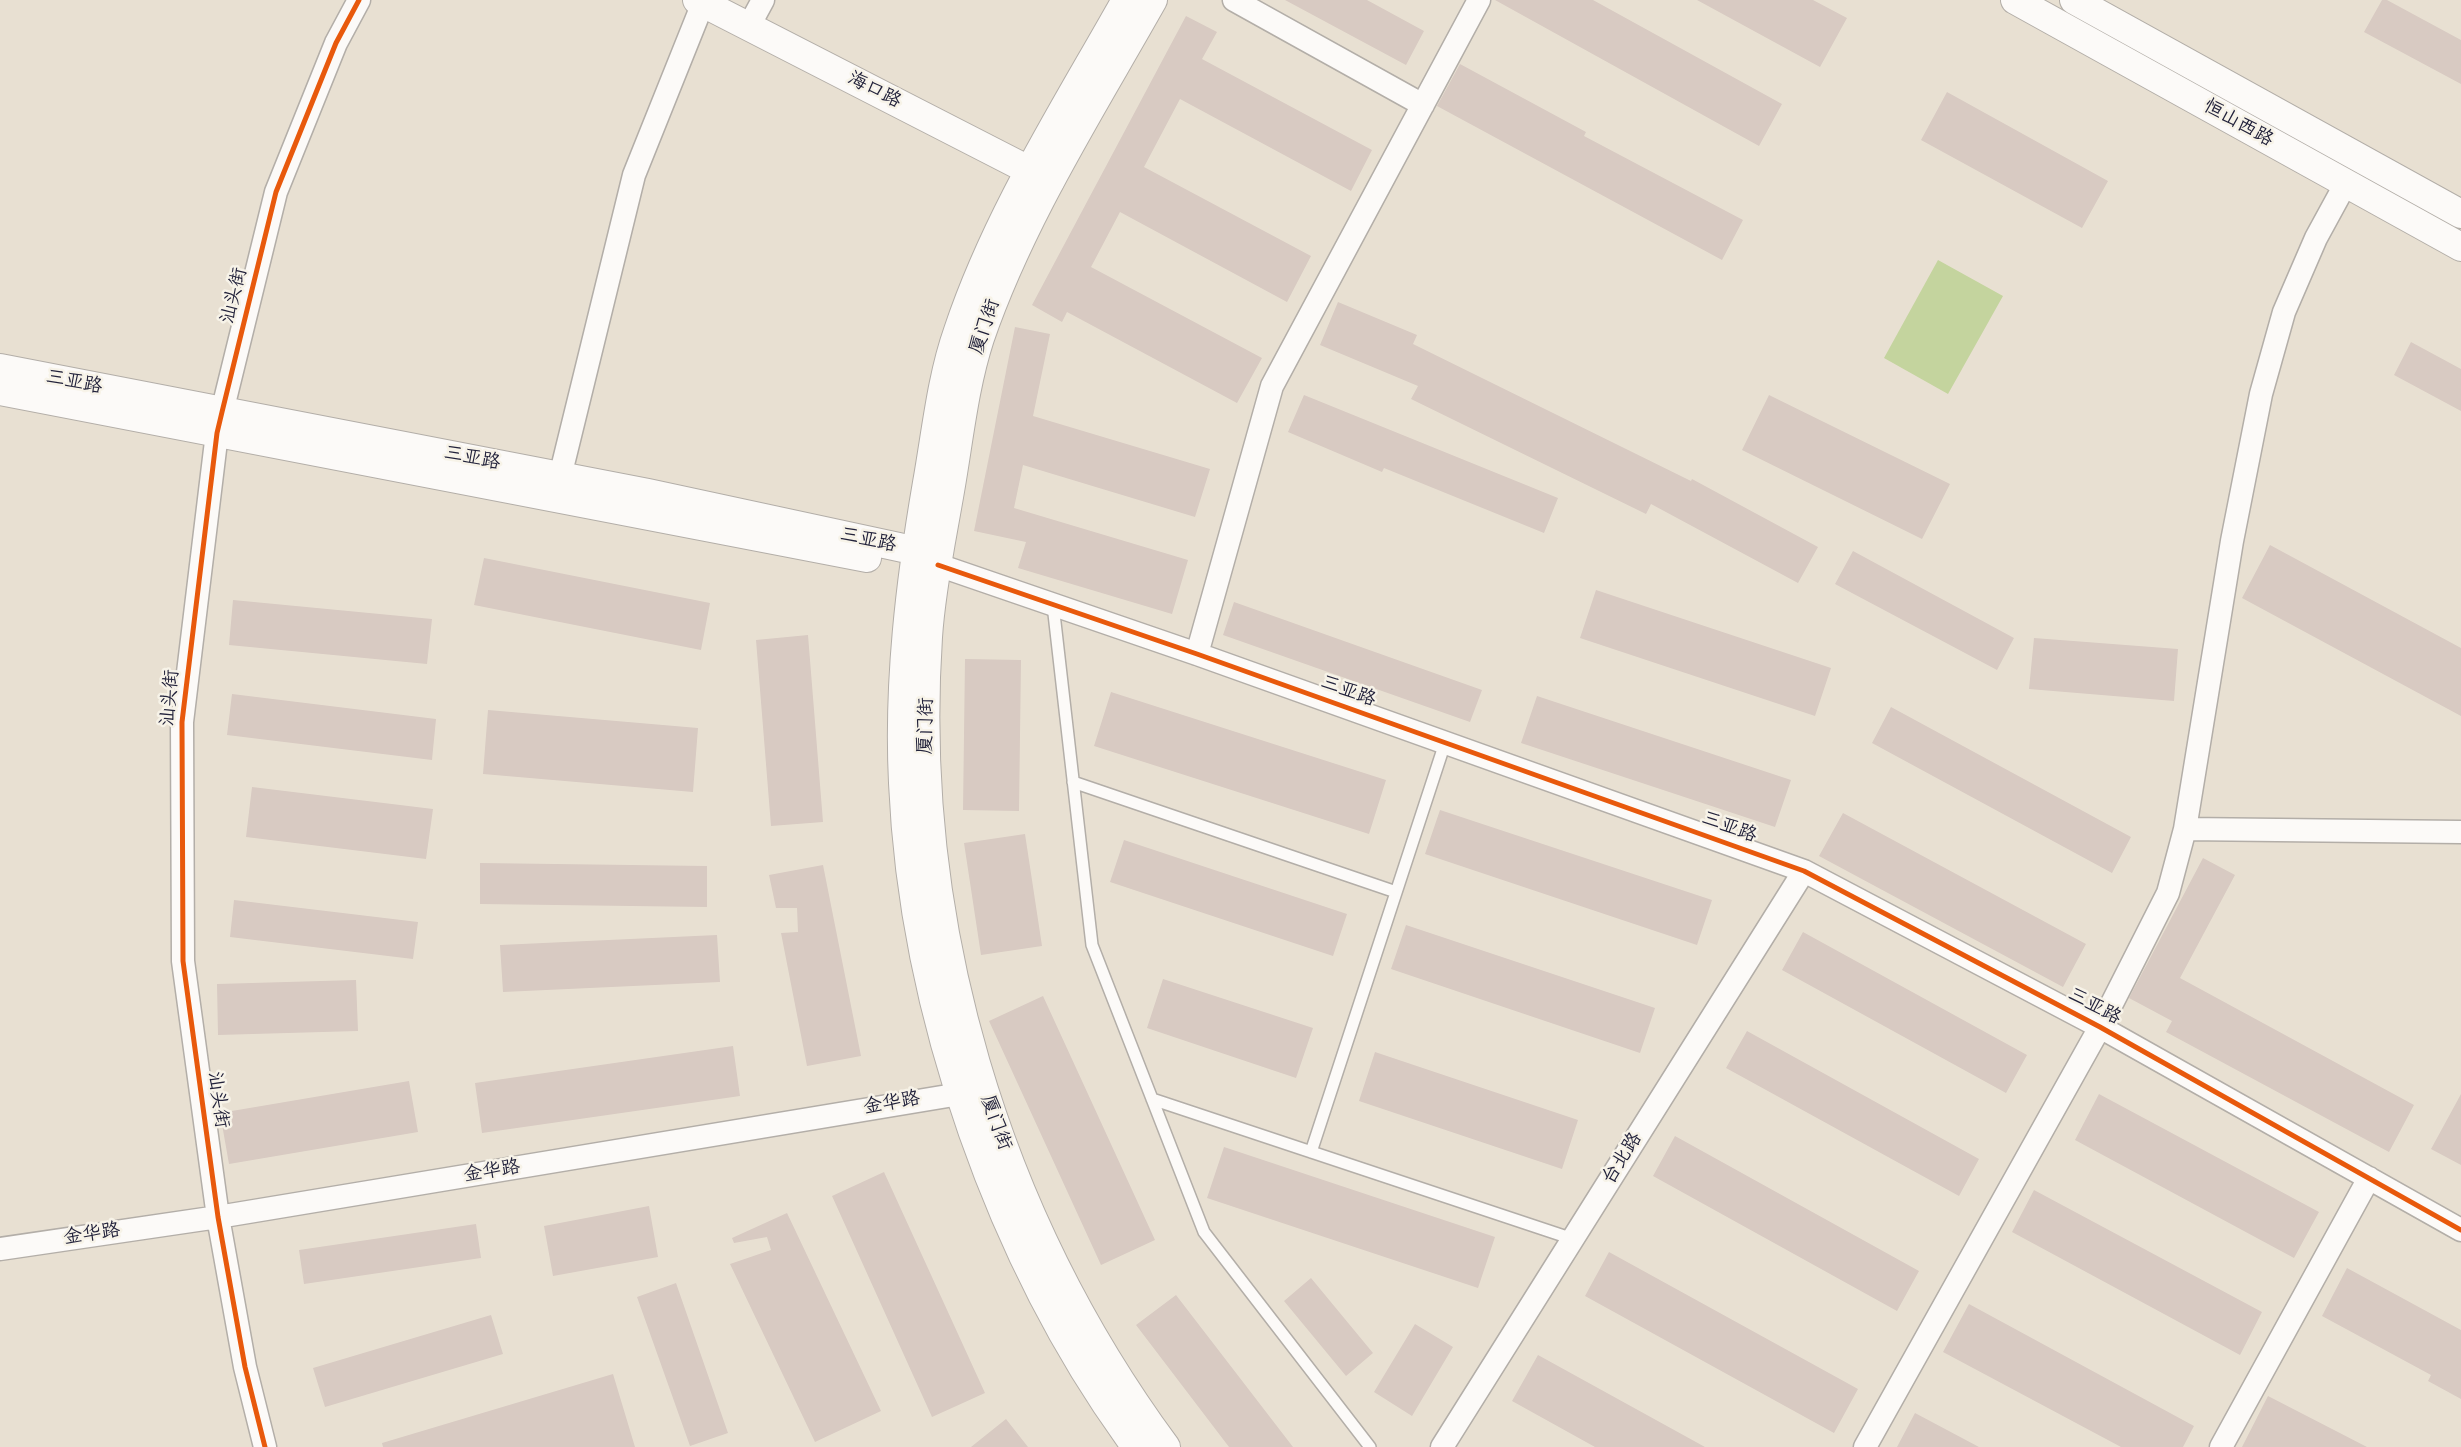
<!DOCTYPE html>
<meta charset="utf-8">
<style>
body{margin:0}
canvas{display:block;background:#e8e0d2}
</style>
<canvas width="2461" height="1447"></canvas>
<script>
const ctx = document.querySelector('canvas').getContext('2d');
ctx.lineJoin = 'round';
function fillPath(path, color) { ctx.fillStyle = color; ctx.fill(path, 'evenodd'); }
function trace(path, color, width, dash) { ctx.strokeStyle = color; ctx.lineWidth = width; ctx.lineCap = dash ? 'butt' : 'round'; ctx.setLineDash(dash || []); ctx.stroke(path); }
function drawText(font, color, halo, rows, align = 'center') {
  ctx.font = font + ' "Architects Daughter","LXGW WenKai TC",sans-serif'; ctx.lineWidth = 5; ctx.setLineDash([]); ctx.textBaseline = 'middle'; ctx.strokeStyle = halo; ctx.fillStyle = color; for (const [text, x, y, turn = 0] of rows) {
    ctx.save(); ctx.translate(x, y); ctx.rotate((+turn || 0) * Math.PI / 180); ctx.textAlign = isNaN(turn) ? turn : align; if (halo) ctx.strokeText(text, 0, 0); ctx.fillText(text, 0, 0); ctx.restore();
  }
}
fillPath(new Path2D(`
 M1938 260 2003 296 1948 394 1884 358Z`), '#c4d49e');
fillPath(new Path2D(`
 M1285 0H1367L1424 31 1406 65Z
 M1495 0H1593L1782 104 1759 146Z
 M1697 0H1813L1847 18 1820 67Z
 M2382 0H2387L2461 40V84L2364 32Z
 M1186 16 1217 32 1202 59 1372 150 1351 191 1180 99 1144 167 1311 256 1287 302 1120 212 1091 267 1262 358 1237 403 1067 312 1062 322 1032 305Z
 M1460 64 1586 132 1584 136 1743 220 1722 260 1437 106Z
 M1947 92 2108 181 2082 228 1921 140Z
 M1338 302 1417 335 1413 344 1691 481 1692 479 1818 547 1798 583 1651 504 1646 514 1411 399 1418 386 1320 345Z
 M1015 327 1050 334 1033 416 1210 469 1195 517 1023 465 1014 508 1188 560 1172 614 1018 568 1026 542 974 531Z
 M2411 342 2461 369V411L2394 375Z
 M1304 395 1558 498 1544 533 1384 468 1382 472 1288 432Z
 M1769 395 1950 484 1922 539 1742 450Z
 M2270 545 2461 648V716L2242 598Z
 M1853 551 2014 638 1997 670 1835 584Z
 M484 558 710 603 701 650 474 605Z
 M1596 590 1831 668 1815 716 1580 638Z
 M233 600 432 619 427 664 229 645Z
 M1234 602 1482 690 1470 722 1223 635Z
 M808 635 823 822 771 826 756 640Z
 M2034 638 2178 649 2174 701 2029 689Z
 M965 659 1021 660 1019 811 963 810Z
 M1111 692 1386 780 1369 834 1094 746Z
 M232 694 436 719 432 760 227 735Z
 M1537 696 1791 780 1775 827 1521 743Z
 M1891 707 2131 837 2112 873 1872 743Z
 M488 710 698 728 693 792 483 774Z
 M252 787 433 809 426 859 246 837Z
 M1440 810 1712 900 1697 945 1425 854Z
 M1843 813 2086 944 2063 987 1819 856Z
 M1025 834 1042 946 981 955 964 843Z
 M1124 840 1347 914 1333 956 1110 882Z
 M2203 858 2235 875 2180 978 2414 1105 2389 1152 2166 1032 2172 1021 2129 998Z
 M480 863 707 866V907L480 904Z
 M823 865 861 1056 807 1066 781 933 798 932 797 908H776L769 875Z
 M234 900 418 922 413 959 230 937Z
 M1406 925 1655 1008 1640 1053 1391 969Z
 M1803 932 2027 1055 2006 1093 1782 970Z
 M717 935 720 982 503 992 500 945Z
 M1163 979 1313 1028 1296 1078 1147 1028Z
 M356 980 358 1031 218 1035 217 984Z
 M1043 996 1155 1240 1101 1265 989 1021Z
 M1747 1031 1979 1159 1959 1196 1726 1068Z
 M733 1046 740 1096 482 1133 475 1083Z
 M1375 1052 1578 1120 1562 1169 1359 1101Z
 M409 1081 418 1132 229 1164 220 1113Z
 M2099 1094 2319 1212 2294 1258 2075 1140Z
 M2461 1094V1165L2431 1149Z
 M1675 1136 1919 1271 1897 1311 1653 1176Z
 M1224 1147 1495 1237 1478 1288 1207 1198Z
 M884 1172 985 1393 932 1417 832 1196Z
 M2034 1190 2262 1312 2240 1355 2012 1232Z
 M649 1206 658 1257 553 1276 544 1226Z
 M787 1213 881 1411 815 1442 730 1264 771 1250 767 1237 734 1243 732 1238Z
 M476 1224 481 1258 304 1284 299 1250Z
 M1609 1252 1858 1389 1834 1433 1585 1296Z
 M2347 1268 2461 1330V1399L2428 1381 2431 1375 2322 1316Z
 M1311 1278 1373 1353 1346 1376 1284 1301Z
 M676 1283 728 1433 690 1446 637 1297Z
 M1176 1295 1293 1447H1229L1136 1325Z
 M1969 1304 2194 1426 2183 1447H2121L1943 1352Z
 M491 1315 503 1354 325 1407 313 1368Z
 M1415 1324 1453 1347 1412 1416 1374 1392Z
 M1538 1355 1705 1447H1595L1512 1401Z
 M613 1374 635 1447H383L382 1443Z
 M2268 1396 2367 1447H2242Z
 M1915 1413 1979 1447H1897Z
 M1006 1419 1028 1447H971Z`), '#d8cac2');
const service = new Path2D(`
 M1053 605 1092 945 1204 1232 1370 1447
 M1073 782 1396 892
 M1152 1099 1573 1239
 M1311 1152 1445 743`);
const minor = new Path2D(`
 M1234 0 1423 105
 M749 26 763 0
 M556 493 634 175 703 3
 M938 565 1197 654 1804 871 2100 1027 2461 1230
 M1197 654 1272 386 1479 0
 M2185 829 2461 832
 M0 1249 218 1217 978 1091
 M265 1447 245 1367 218 1217 183 961 182 722 217 433 222 412 276 192 336 43 359 0
 M1442 1447 1804 871
 M1865 1447 2100 1027 2168 893 2185 829 2232 541 2261 394 2284 312 2316 238 2346 183
 M2221 1447 2369 1178`);
const tertiary = new Path2D(`
 M697 0 1050 181`);
const secondary = new Path2D(`
 M1126 0C1066 107 997 214 958 331 941 379 936 433 927 483 910 582 898 683 903 783 913 1011 1001 1264 1136 1447
 M1153 0C1091 110 1021 219 980 338 964 387 959 440 950 491 942 538 931 589 928 637 909 924 995 1215 1166 1447
 M0 368 648 493 917 551 931 560
 M0 391 867 558`);
const primary = new Path2D(`
 M2015 0 2461 247
 M2074 0 2461 214`);
trace(service, '#b3aea8', 14);
trace(minor, '#b3aea8', 25);
trace(tertiary, '#b3aea8', 30);
trace(secondary, '#b3aea8', 30);
trace(primary, '#b3aea8', 30);
trace(service, '#fcfaf8', 11);
trace(minor, '#fcfaf8', 22);
trace(tertiary, '#fcfaf8', 28);
trace(secondary, '#fcfaf8', 28);
trace(primary, '#fcfaf8', 28);
trace(new Path2D(`
 M938 565 1197 654 1804 871 2100 1027 2461 1230
 M265 1447 245 1367 218 1217 183 961 182 722 217 433 222 412 276 192 336 43 359 0`), '#e8590c', 5);
drawText('19px', '#22223b', '#f7f3e8', [
 ["海口路",874,91,27],
 ["恒山西路",2238,124,29],
 ["汕头街",235,296,-76],
 ["厦门街",986,327,-72],
 ["三亚路",74,383,11],
 ["三亚路",472,459,11],
 ["三亚路",868,541,12],
 ["三亚路",1348,692,20],
 ["汕头街",171,698,-85],
 ["厦门街",927,726,-89],
 ["三亚路",1729,828,20],
 ["三亚路",2094,1007,28],
 ["汕头街",217,1100,82],
 ["金华路",892,1104,-10],
 ["厦门街",995,1123,70],
 ["台北路",1623,1159,-58],
 ["金华路",492,1172,-9],
 ["金华路",92,1235,-8]
]);
</script>
